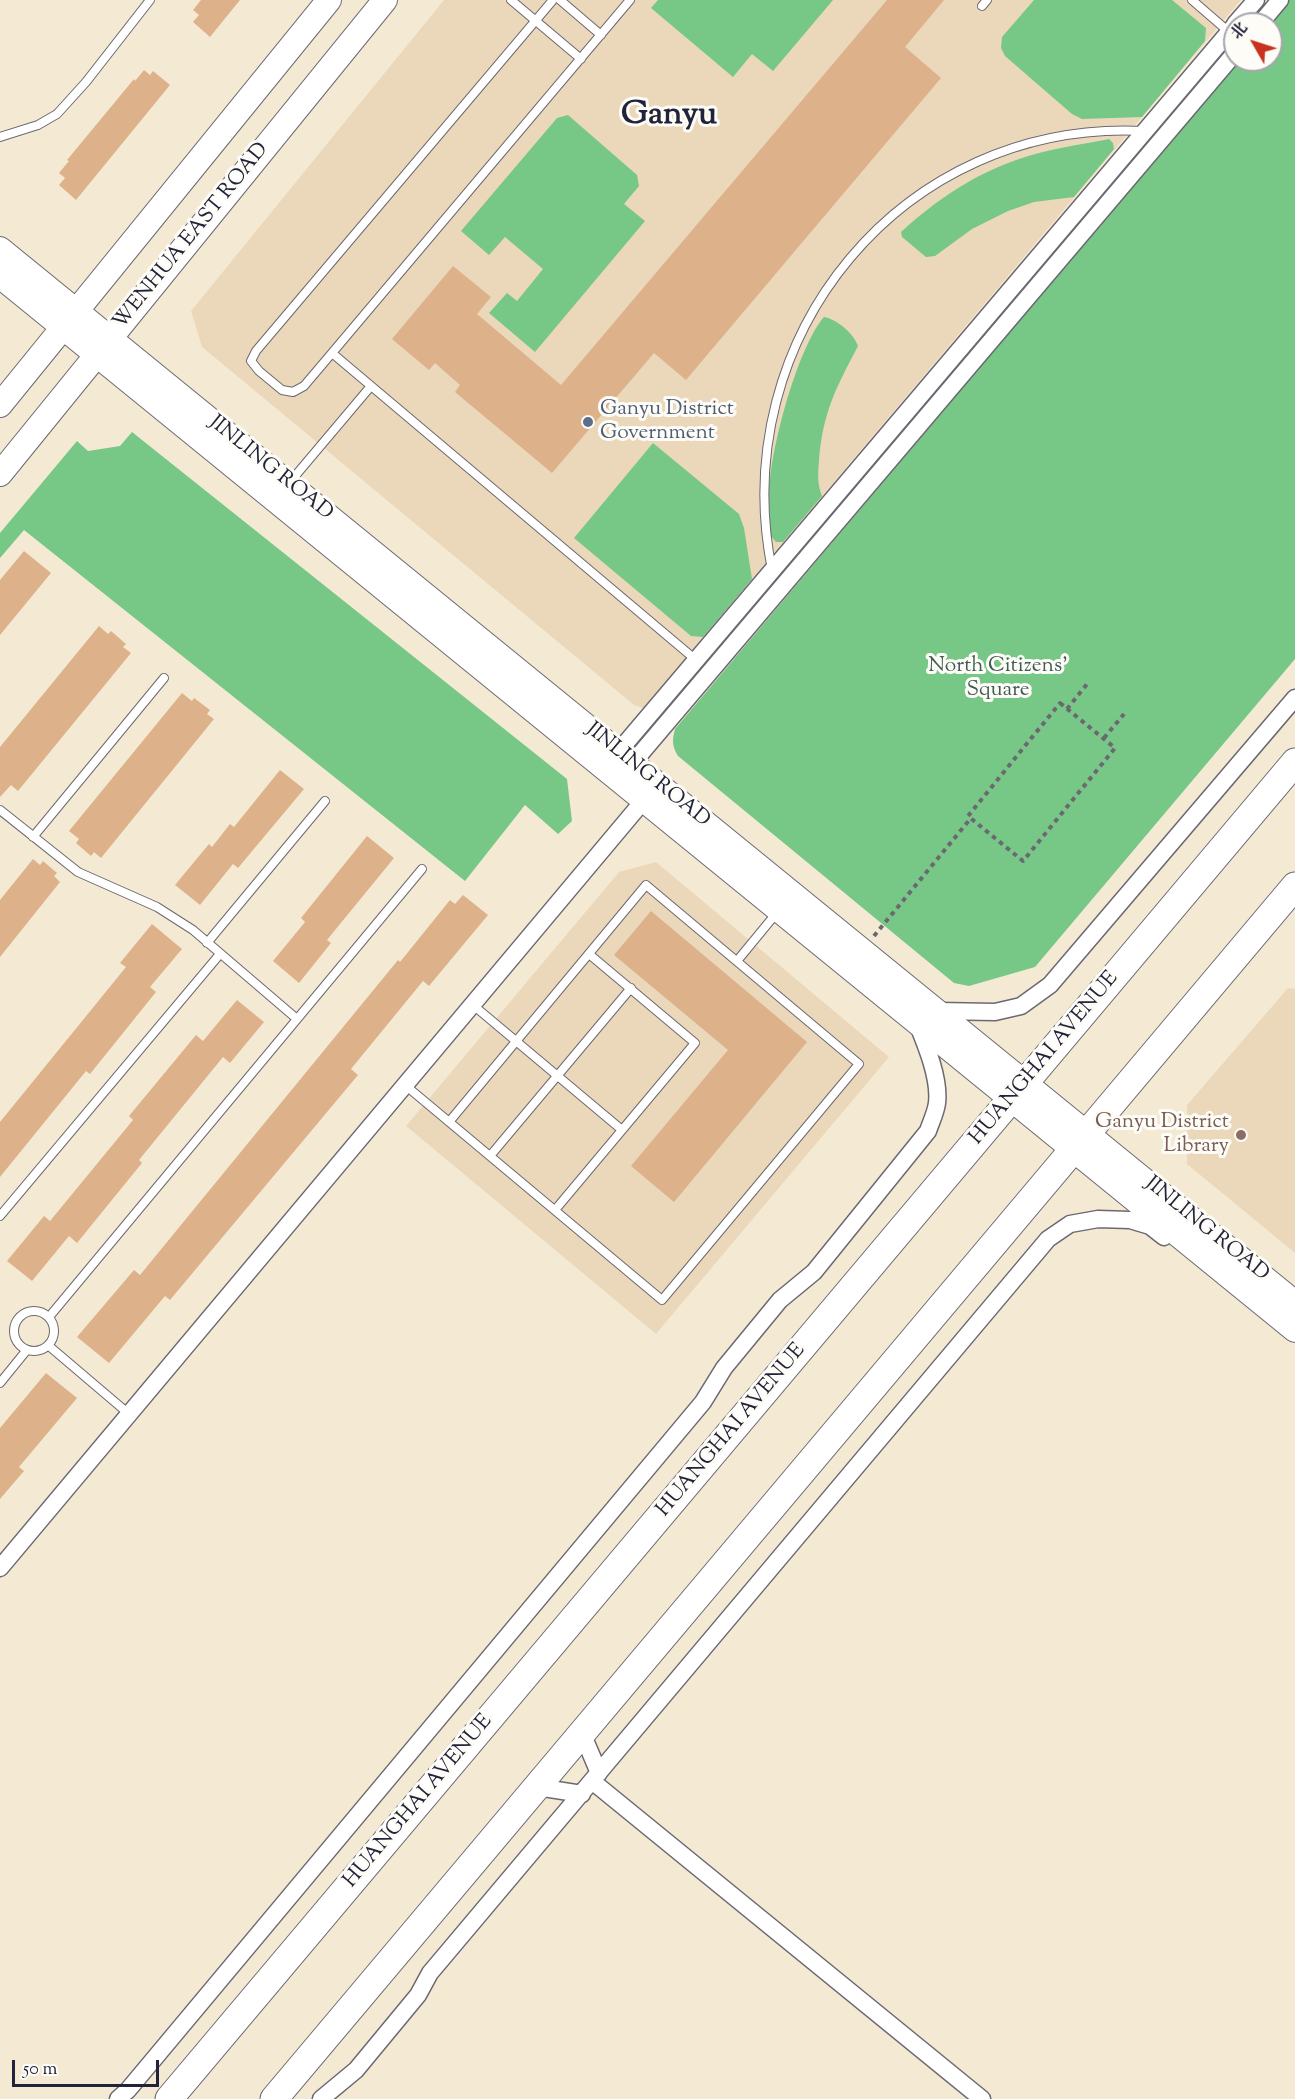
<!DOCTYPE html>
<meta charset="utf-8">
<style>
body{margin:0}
#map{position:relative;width:1295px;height:2099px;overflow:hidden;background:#f4ead4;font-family:"Sorts Mill Goudy","Noto Serif SC",serif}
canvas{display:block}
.north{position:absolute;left:1223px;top:12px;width:60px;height:60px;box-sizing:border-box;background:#fdfcf7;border:2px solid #a5a5ac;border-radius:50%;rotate:309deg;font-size:16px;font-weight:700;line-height:24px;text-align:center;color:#22223b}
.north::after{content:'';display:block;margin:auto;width:21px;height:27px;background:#c8321e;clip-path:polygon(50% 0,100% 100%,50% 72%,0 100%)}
.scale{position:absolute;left:12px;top:2060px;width:147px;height:27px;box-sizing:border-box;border:3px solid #22223b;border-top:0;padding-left:8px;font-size:18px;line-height:21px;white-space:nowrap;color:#22223b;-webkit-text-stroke:4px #fdfcf7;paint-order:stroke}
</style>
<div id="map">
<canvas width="1295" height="2099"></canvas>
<div class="north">北</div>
<div class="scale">50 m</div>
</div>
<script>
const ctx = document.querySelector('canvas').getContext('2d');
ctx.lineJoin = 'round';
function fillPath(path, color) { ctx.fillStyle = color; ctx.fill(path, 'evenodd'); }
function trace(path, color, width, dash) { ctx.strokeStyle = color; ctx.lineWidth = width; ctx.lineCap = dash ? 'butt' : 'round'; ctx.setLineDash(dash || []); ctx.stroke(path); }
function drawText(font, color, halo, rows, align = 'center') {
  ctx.font = font + ' "Sorts Mill Goudy",serif'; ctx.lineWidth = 6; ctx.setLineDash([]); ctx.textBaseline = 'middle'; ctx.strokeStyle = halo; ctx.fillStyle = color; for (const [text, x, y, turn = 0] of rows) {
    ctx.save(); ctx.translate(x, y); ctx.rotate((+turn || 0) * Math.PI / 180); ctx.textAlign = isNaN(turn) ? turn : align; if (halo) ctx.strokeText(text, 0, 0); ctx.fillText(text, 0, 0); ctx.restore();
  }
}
fillPath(new Path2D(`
 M444 0H1241L643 708 634 705 202 347 191 311Z
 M656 862 889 1057 656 1334 406 1126 619 872Z
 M1288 988 1295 989V1253L1187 1164V1105Z`), '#ebd8ba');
fillPath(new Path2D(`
 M658 0H833L773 71 752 54 733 77 651 8Z
 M1034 0H1172L1206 28 1205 41 1142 117 1082 119 1072 114 1005 56 1001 48 1002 37Z
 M1289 0H1295V659L1035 967 969 986 954 983 678 756C672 746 672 740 675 729L1239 60H1271V24H1269Z
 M568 115 637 175 639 186 624 204 645 221 535 352 489 313 507 293 517 301 543 269 505 237 489 255 461 231 557 118Z
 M1109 139 1113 143 1114 149 1074 197 1034 202 1008 211 972 229 935 256 926 257 902 237 901 232C935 201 974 174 1019 159 1048 149 1079 145 1109 139Z
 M824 317C837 319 854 334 858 346 836 388 823 412 819 460 818 474 817 483 822 496L783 542H776L771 536C770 523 769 509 769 495 769 454 797 348 824 317Z
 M132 432 567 779 572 821 558 834 525 805 465 881 24 530 0 558V533L77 441 88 451 120 446Z
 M653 443 739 514 744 528 752 579 703 637 691 636 574 538Z`), '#77c787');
fillPath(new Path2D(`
 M201 0H240L210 37 193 22 199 15 193 10Z
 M887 0H944L905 47 941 78 686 380 654 353 552 473 455 392 460 385 435 363 429 370 392 339 453 266 491 297 477 314 561 385Z
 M144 70 150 75 153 71 170 85 76 200 59 185 65 178 59 173 69 161 67 160 134 79 135 81Z
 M24 551 51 573 0 635V580Z
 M99 626 108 634 111 631 126 644 123 647 131 653 18 791 11 785 0 797V747Z
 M182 693 192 701 194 698 210 710 207 714 214 719 101 858 94 852 91 856 76 843 79 839 69 831Z
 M280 770 304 789 238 868 233 864 200 905 175 885 209 844 212 847 230 824 234 827Z
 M367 836 394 858 327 940 331 943 299 983 273 961 305 922 301 918Z
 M33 859 40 865 43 861 57 873 54 876 60 882 0 957V900Z
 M463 895 488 915 429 986 423 981 351 1069 358 1075 170 1300 165 1296 109 1363 77 1337 134 1270 140 1275 398 960 400 962 450 900 455 904Z
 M651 911 807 1042 674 1202 631 1166 728 1050 614 955Z
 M152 924 182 949 150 987 156 992 90 1074 86 1071 0 1177V1122L126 967 120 963Z
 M237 1000 264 1022 230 1063 223 1057 139 1160 142 1163 77 1243 69 1236 32 1281 7 1261 44 1216 50 1221 133 1120 129 1116 196 1035 203 1041Z
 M46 1373 77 1398 19 1467 24 1471 0 1499V1428Z`), '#ddb18a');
const lane = new Path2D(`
 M511 0 581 59
 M560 0 601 35
 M630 0 332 353 696 660
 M1192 0 1229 32
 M982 6 987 0
 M0 137 38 125 57 114 86 82 150 0
 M332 353 304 386 293 392 282 390 259 371 251 361 256 351 553 0
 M290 482 371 386
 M772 570C725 336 903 119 1144 131
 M0 810 78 872 157 907 193 930 297 1019
 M33 837 164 678
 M207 943 325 801
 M737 961 779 910
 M473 1005 622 1130
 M405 1085 662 1300 859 1064 646 885 449 1122
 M490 1156 631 988
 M555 1210 695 1043 589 954
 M0 1216 220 954
 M14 1331a20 20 0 1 1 40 0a20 20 0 1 1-40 0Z
 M49 1317 422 869
 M49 1346 129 1414
 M0 1383 26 1351`);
const street = new Path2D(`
 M1235 24 1256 0
 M1260 24 1280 0
 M613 758 1235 25
 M625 772 1235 53
 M937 1011 995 1012 1021 1006 1050 985 1295 698
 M0 1568 644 800
 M582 1733 599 1773
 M592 1781 982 2099
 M537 1787 582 1794
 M118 2099 128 2090 703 1402 724 1368 780 1300 814 1272 928 1131C931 1122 936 1112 937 1103 940 1079 926 1045 917 1023
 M321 2099 356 2070 418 1995 430 1973 1048 1239 1070 1224 1098 1219 1130 1220 1150 1226 1164 1237`);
const secondary = new Path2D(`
 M0 249 1295 1303
 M0 276 1295 1330
 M0 405 329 0
 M0 474 385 0`);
const primary = new Path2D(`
 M169 2099 1295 762
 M274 2099 1295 886`);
trace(lane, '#6c6871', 10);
trace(street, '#6c6871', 19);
trace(secondary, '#6c6871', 26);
trace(primary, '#6c6871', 29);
trace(new Path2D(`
 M1060 703 1115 748 1023 861 968 816Z
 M1067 709 1087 684
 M1104 738 1124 714
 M874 936 971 818`), '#6c6871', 4, [4.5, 4.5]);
trace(lane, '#fff', 8);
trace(street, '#fff', 16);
trace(secondary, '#fff', 24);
trace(primary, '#fff', 27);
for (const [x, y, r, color] of [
 [588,422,6,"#5c6f8a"],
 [1241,1135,6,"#8d6e63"]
]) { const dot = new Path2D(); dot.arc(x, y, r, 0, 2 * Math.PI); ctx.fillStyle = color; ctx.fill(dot); trace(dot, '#fdfcf7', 2); }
drawText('21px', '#22223b', '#fdfcf7', [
 ["WENHUA EAST ROAD",192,237,-51],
 ["JINLING ROAD",270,469,39],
 ["JINLING ROAD",647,776,39],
 ["HUANGHAI AVENUE",1045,1059,-50],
 ["JINLING ROAD",1206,1230,39],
 ["HUANGHAI AVENUE",732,1431,-50],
 ["HUANGHAI AVENUE",419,1802,-50]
]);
drawText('21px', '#4e5e75', '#fdfcf7', [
 ["Ganyu District",600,410],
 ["Government",600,434]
], 'left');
drawText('21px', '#405c56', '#fdfcf7', [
 ["North Citizens'",998,667],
 ["Square",998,691]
]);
drawText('21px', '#785e54', '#fdfcf7', [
 ["Ganyu District",1229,1123],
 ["Library",1229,1147]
], 'right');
drawText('bold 33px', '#22223b', '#fdfcf7', [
 ["Ganyu",669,117]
]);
</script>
